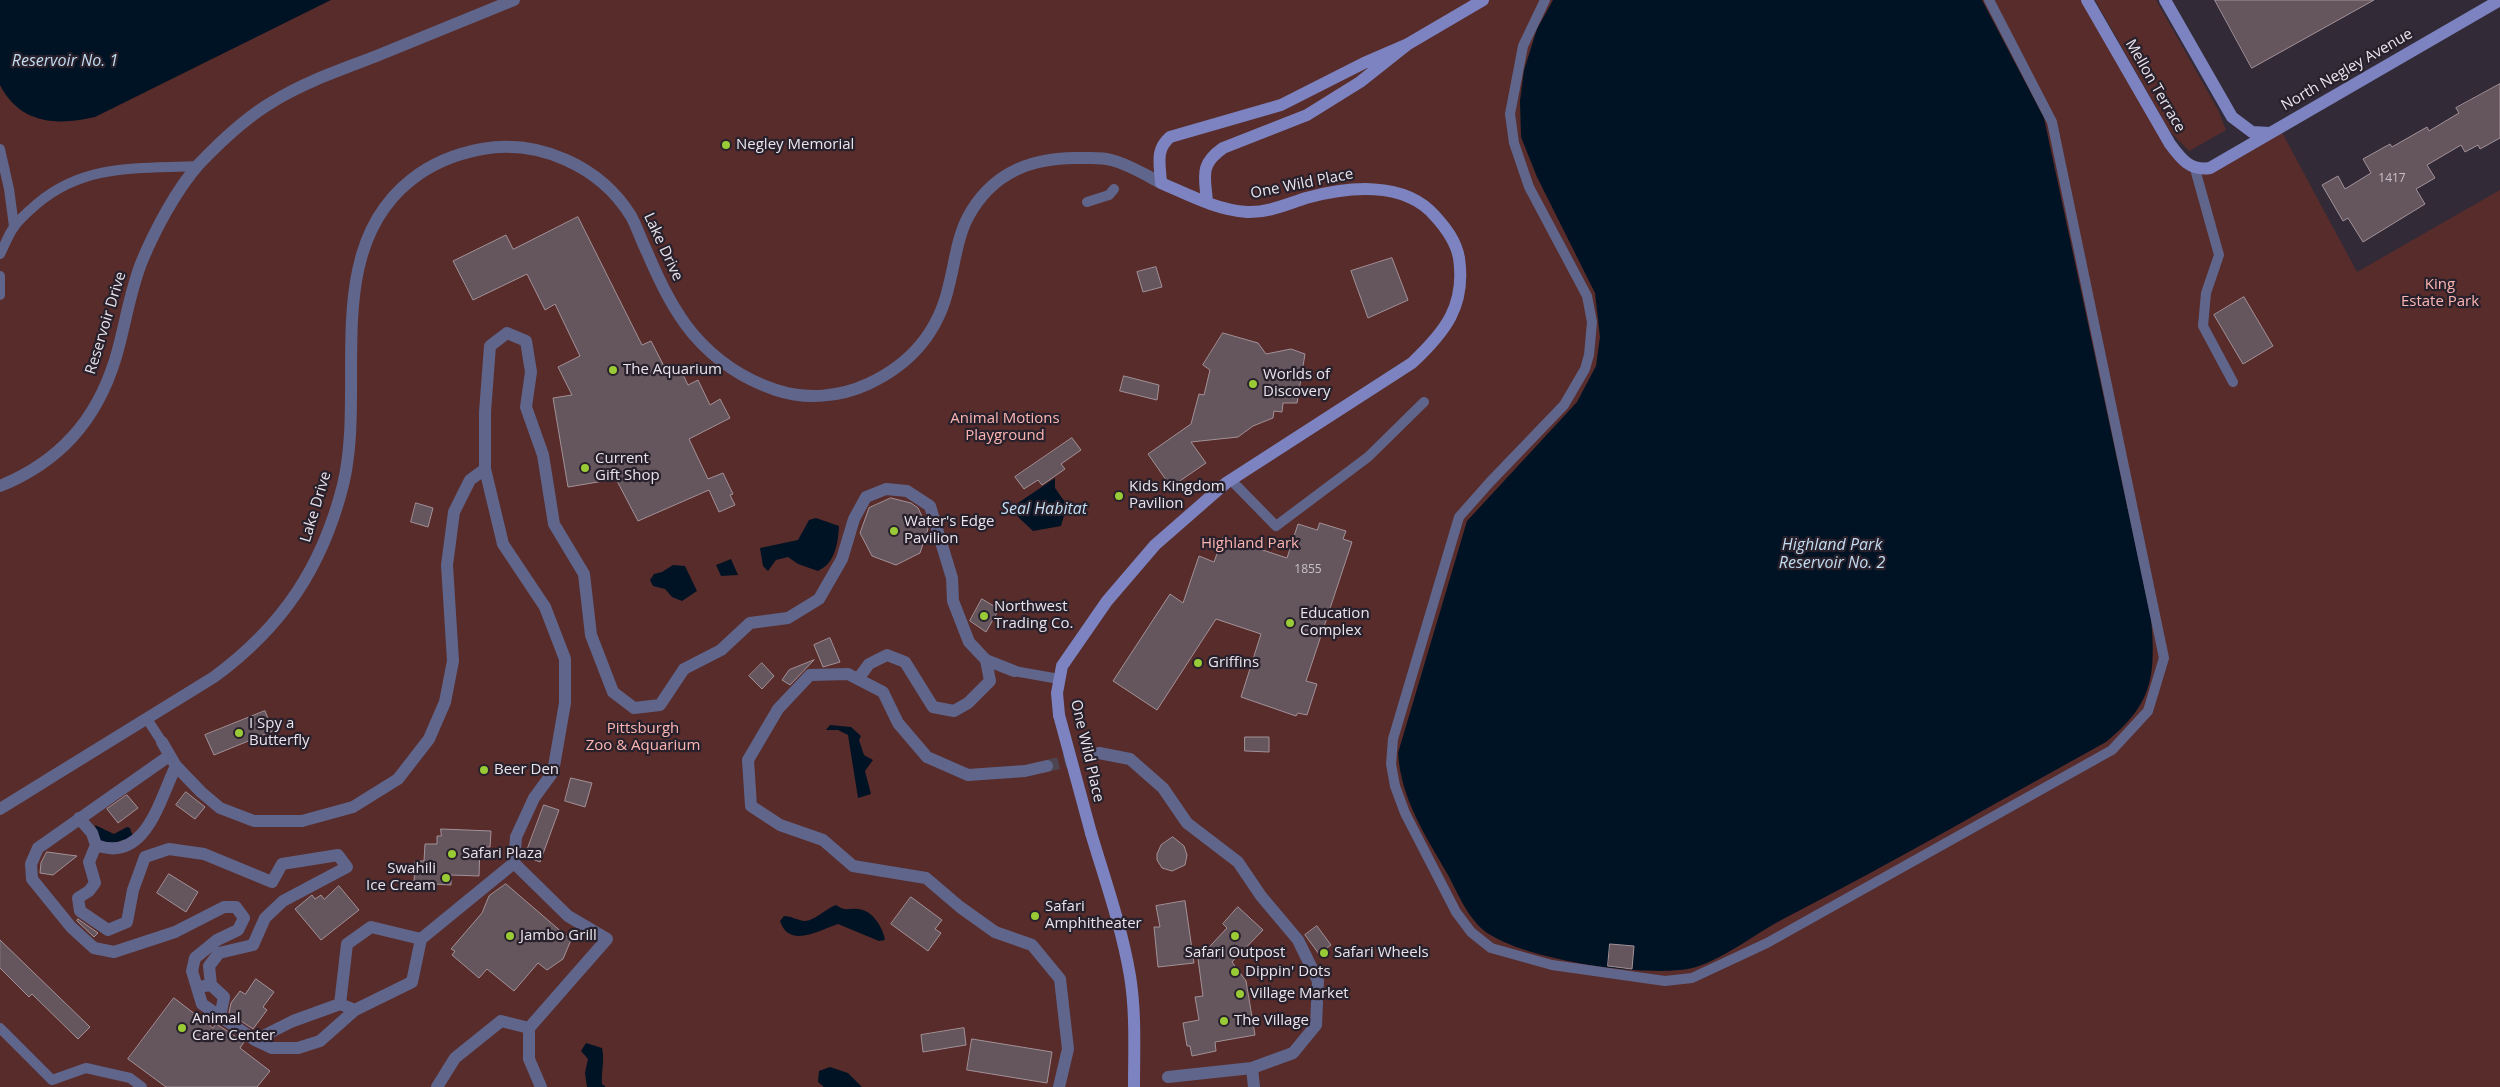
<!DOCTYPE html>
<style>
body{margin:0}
canvas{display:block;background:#322a37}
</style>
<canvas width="2500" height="1087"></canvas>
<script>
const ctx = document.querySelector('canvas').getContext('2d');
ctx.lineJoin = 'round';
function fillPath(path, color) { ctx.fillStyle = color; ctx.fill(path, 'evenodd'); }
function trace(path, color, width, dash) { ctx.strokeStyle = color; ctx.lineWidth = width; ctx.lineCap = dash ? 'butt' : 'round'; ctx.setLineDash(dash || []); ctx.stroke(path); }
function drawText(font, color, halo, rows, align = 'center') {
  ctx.font = font + ' "Open Sans",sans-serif'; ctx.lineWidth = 4.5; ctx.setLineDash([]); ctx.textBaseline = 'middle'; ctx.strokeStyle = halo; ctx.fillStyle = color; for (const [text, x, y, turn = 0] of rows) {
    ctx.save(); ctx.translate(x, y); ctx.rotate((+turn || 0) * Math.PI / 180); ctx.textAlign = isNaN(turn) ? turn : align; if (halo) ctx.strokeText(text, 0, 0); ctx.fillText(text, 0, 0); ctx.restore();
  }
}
fillPath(new Path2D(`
 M0 0H2087L2170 144 2195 169 2279 127 2357 272 2500 190V1087H0Z
 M2095 0H2156L2218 110 2226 130 2189 151 2169 130Z`), '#582c2a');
fillPath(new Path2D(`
 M0 0H331L95 117C57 126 20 124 0 85Z
 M1553 0H1982L2044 118 2151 618C2156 676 2153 704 2106 742 1999 801 1894 862 1785 918 1756 933 1727 957 1696 967 1653 980 1508 959 1478 925 1465 911 1457 892 1448 875 1426 836 1401 800 1398 753L1467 521 1577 402 1596 366 1600 337 1595 293 1537 177 1521 137 1520 101 1524 70 1537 29Z
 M1055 478V488L1067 505 1061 526 1033 531 1017 516 1018 503Z
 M816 518 839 526C838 544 835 563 818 571L798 564 788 557 776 560 768 571 763 566 760 548 798 540 809 520Z
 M731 559 738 575 721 576 716 565Z
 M673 565 685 566 697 591 682 601 672 597 665 589 653 586 650 580 654 574 662 572Z
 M830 725 851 727 861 736 859 740 864 755 873 760 865 771 871 794 858 798 848 735 838 730H826Z
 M95 825 114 834 127 827 130 828 133 837 110 844 99 841Z
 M836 905C847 912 847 908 858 909 873 910 883 928 885 940L879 941 838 924C820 930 789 949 780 921L784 916C791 916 797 920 804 921 813 922 825 909 836 905Z
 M586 1043 602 1048C605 1061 601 1071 602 1084L606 1087H587L585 1073 588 1059 581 1051Z
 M830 1067 848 1073 862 1087H824L818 1082 819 1071Z`), '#001324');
const building = new Path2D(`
 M2215 0H2374L2252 68Z
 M2500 84V138L2480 149 2478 145 2465 152 2461 145 2427 165 2435 178 2416 189 2425 204 2363 242 2348 218 2343 221 2322 185 2338 176 2345 189 2371 173 2363 159 2390 144 2392 147 2427 127 2429 131 2459 113 2456 108Z
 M578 217 642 345 651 341 667 372 679 366 688 385 698 380 710 405 720 399 730 418 689 439 708 479 723 473 733 494 730 495 735 505 719 512 709 490 638 521 616 479 568 487 553 398 572 395 558 367 580 356 555 304 545 310 527 274 473 300 453 261 506 235 513 249Z
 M1392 258 1408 300 1368 318 1351 271Z
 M1156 267 1162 287 1143 292 1137 272Z
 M2244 297 2273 346 2243 364 2214 315Z
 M1223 333 1258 343 1266 354 1291 349 1305 354 1297 403H1283L1282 412 1274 411 1273 418 1253 426 1238 437 1191 442 1206 463 1171 487 1148 454 1191 424 1199 394 1204 395 1210 370 1203 365Z
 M1124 376 1159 385 1157 400 1120 391Z
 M1072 438 1081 450 1061 464 1065 469 1042 485 1038 480 1024 489 1015 477Z
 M891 498 911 503 918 508 928 529 920 553 896 565 872 556 860 533 869 508Z
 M416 503 433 508 428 527 411 522Z
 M1320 523 1346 531 1343 539 1352 542 1306 681 1317 684 1307 715 1298 713 1296 716 1241 697 1261 634 1216 619 1157 710 1113 681 1170 594 1183 603 1199 556 1214 562 1223 537 1287 558 1298 524 1317 530Z
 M982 599 999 609 986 632 970 621Z
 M830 638 840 662 823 667 814 645Z
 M814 660 790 685 782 680 789 670Z
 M762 663 774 676 762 689 749 676Z
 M265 711 273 731 214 755 205 735Z
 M1245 737H1269V752L1245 751Z
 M571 778 592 783 585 807 565 801Z
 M186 792 205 807 195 819 176 805Z
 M127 795 138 808 118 823 107 809Z
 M544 805 559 810 540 862 525 856Z
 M441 829 491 831 490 847H480L479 876 451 875V885L414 883 415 861H424L425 844H437V836H441Z
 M1173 837 1184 846 1187 855 1185 865 1172 871 1162 868 1157 860V854L1161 845Z
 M47 852 77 856 53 875 40 873 41 863Z
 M169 874 198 892 186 912 157 893Z
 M506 884 571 940 563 959 547 970 538 963 514 991 487 969 479 978 452 955 455 951 451 949 482 913 489 896Z
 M339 886 359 910 321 940 295 909 312 895 315 899 321 895 324 899Z
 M911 897 942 920 935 929 941 933 928 951 891 924Z
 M1185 901 1194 963 1158 967 1154 927H1160L1156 906Z
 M1238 907 1263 930 1232 962 1246 981 1255 1035 1215 1042 1216 1051 1192 1056 1190 1046H1187L1183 1023 1199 1020 1195 997 1203 996 1198 959 1227 928 1223 924Z
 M78 919 98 933 94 937 77 921Z
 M1317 926 1331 945 1319 954 1305 935Z
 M0 940 90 1027 78 1039 32 994 29 997 0 968Z
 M1610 944 1634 946 1632 969 1608 966Z
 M256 979 274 992 263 1007 267 1010 253 1029 229 1013 231 1003 240 991 245 994Z
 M174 998 213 1028 216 1024 218 1025 244 1042 240 1048 270 1071 257 1087H166L128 1059Z
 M964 1028 966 1045 923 1052 921 1035Z
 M972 1039 1052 1052 1047 1083 967 1070Z`);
fillPath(building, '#65555c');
trace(building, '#a29199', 1);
trace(new Path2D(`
 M1047 766 1099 753`), '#4d4652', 12, [12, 6]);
trace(new Path2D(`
 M1545 0 1523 46 1510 114 1514 143 1529 187 1587 296 1592 322 1589 355 1585 369 1564 405 1490 482 1459 517 1393 739 1391 764 1395 786 1405 813 1456 912 1471 932 1491 948 1552 965 1665 981 1692 978 1767 943 2112 750 2148 711 2164 658 2052 122 1989 0
 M0 149 9 189 14 226
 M2195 169 2219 255 2206 293 2203 326 2233 382
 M1087 202 1109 195 1114 189
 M0 254C5 245 8 235 14 227 20 218 30 210 38 203 86 163 139 169 198 166
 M0 276V295
 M1231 480 1276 526 1368 457 1424 402
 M1014 671 1059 679
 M147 719 162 742
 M0 1028 52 1080 86 1068 130 1078 142 1087`), '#60658b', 10);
trace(new Path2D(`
 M986 660 1014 671
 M162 742 176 766 201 792 220 808 254 821H302L353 807 398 779 429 739 445 702 453 661 447 565 454 512 470 480 485 469
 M1099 753 1130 759 1163 788 1187 823 1238 862 1261 896 1298 940 1318 981 1316 1025 1293 1053 1252 1068 1254 1087
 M169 756 38 848 31 864 32 879 71 927 94 948 114 952 175 932 224 907H236L244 918 238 930 217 940 195 958 192 971 202 1004 255 1040 272 1048H298L320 1041 355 1010 412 982 421 939
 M176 766C160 798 146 864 96 845L89 862 95 883 89 891 78 898 80 911 108 930 127 922 133 890 145 857 169 849 204 854 272 882 282 864 338 855 347 867 283 901 265 918 253 945 219 953 209 966 211 985
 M1047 766 1025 771 968 775 927 757 898 723 883 692 848 674 810 675 778 709 748 760 751 806 780 825 823 840 853 866 926 878 960 907 995 932 1032 945 1060 979 1068 1049 1059 1087
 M79 818 92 833 96 845
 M204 986 211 985 224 997 220 1017
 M355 1010 340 1004 347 944 371 927 421 939 514 863
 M255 1040 293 1021 340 1004
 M1168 1077 1252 1068
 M437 1087 455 1058 501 1021 529 1028
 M541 1087 529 1059V1028L607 939 568 916 514 863 516 837 534 798 553 772 565 703V659L545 607 503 544 485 469V412L490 346 507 333 526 341 531 372 526 407 543 455 554 524 584 574 591 635 613 692 634 708 660 705 684 669 721 650 750 623 788 618 819 599 842 559 854 519 866 497 886 489 907 491 930 506 952 578 953 601 969 642 986 660 990 681 968 703 954 711 933 707 905 662 887 655 869 664 858 679`), '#60658b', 12);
trace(new Path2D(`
 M0 486C59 462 96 421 115 360 125 328 129 293 142 261 155 230 176 190 199 164 221 141 246 117 274 101 305 82 340 70 374 57 420 38 467 19 514 0
 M0 809 214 677C282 627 322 568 343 485 367 387 320 252 411 180 432 163 455 154 482 149 539 139 600 166 631 216 637 227 641 240 647 252 659 280 673 310 693 334 716 361 743 379 776 390 806 400 840 397 868 384 911 364 939 331 949 285 955 262 957 238 968 217 992 172 1032 157 1080 158 1090 158 1102 157 1111 160 1128 164 1146 175 1161 183`), '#60658b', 12);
trace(new Path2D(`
 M2087 0 2170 144C2181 159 2190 171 2210 168L2500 0
 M2165 0 2232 117 2252 132 2270 133
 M1207 202C1205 176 1199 165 1223 148L1307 115 1360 82 1408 44 1483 0
 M1059 715 1057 693 1062 666 1107 601 1155 545 1226 483 1412 363C1445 332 1466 306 1459 258 1456 241 1446 228 1435 216 1404 180 1347 187 1306 198 1287 204 1268 213 1247 212 1217 210 1189 195 1161 183 1160 164 1155 150 1170 137L1281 105 1364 63 1408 44
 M1091 833C1105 880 1122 928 1130 976 1136 1013 1134 1050 1134 1087`), '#7c83c0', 12);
trace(new Path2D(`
 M1059 715 1091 833`), '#7c83c0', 12);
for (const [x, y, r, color] of [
 [726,145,5,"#99cb36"],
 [613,370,5,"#99cb36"],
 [1253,384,5,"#99cb36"],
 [585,468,5,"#99cb36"],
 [1119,496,5,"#99cb36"],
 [894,531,5,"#99cb36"],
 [984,616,5,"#99cb36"],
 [1290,623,5,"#99cb36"],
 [1198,663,5,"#99cb36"],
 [239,733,5,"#99cb36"],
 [484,770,5,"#99cb36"],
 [452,854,5,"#99cb36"],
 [446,878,5,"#99cb36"],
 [1035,916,5,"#99cb36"],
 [510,936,5,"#99cb36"],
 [1235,936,5,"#99cb36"],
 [1324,953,5,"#99cb36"],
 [1235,972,5,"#99cb36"],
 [1240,994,5,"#99cb36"],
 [1224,1021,5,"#99cb36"],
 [182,1028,5,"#99cb36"]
]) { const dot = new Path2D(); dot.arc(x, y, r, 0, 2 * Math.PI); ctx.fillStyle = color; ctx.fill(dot); trace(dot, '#28212c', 2); }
drawText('12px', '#c8c0c8', null, [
 ["1417",2392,179],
 ["1855",1308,570]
]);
drawText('15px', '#e9e4ec', '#28212c', [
 ["North Negley Avenue",2347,70,-30],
 ["Mellon Terrace",2155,86,60],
 ["One Wild Place",1302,184,-11],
 ["Lake Drive",663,247,65],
 ["Reservoir Drive",106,323,-73],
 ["Lake Drive",316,507,-73],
 ["One Wild Place",1087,751,77]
]);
drawText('15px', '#e9e4ec', '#28212c', [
 ["Negley Memorial",736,145],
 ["The Aquarium",623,370],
 ["Worlds of",1263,375],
 ["Discovery",1263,392],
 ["Current",595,459],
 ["Gift Shop",595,476],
 ["Kids Kingdom",1129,487],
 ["Pavilion",1129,504],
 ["Water's Edge",904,522],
 ["Pavilion",904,539],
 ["Northwest",994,607],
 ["Trading Co.",994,624],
 ["Education",1300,614],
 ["Complex",1300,631],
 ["Griffins",1208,663],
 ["I Spy a",249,724],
 ["Butterfly",249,741],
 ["Beer Den",494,770],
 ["Safari Plaza",462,854],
 ["Swahili",436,869,"right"],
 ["Ice Cream",436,886,"right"],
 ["Safari",1045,907],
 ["Amphitheater",1045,924],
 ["Jambo Grill",520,936],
 ["Safari Outpost",1235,953,"center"],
 ["Safari Wheels",1334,953],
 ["Dippin' Dots",1245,972],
 ["Village Market",1250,994],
 ["Animal",192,1019],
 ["Care Center",192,1036],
 ["The Village",1234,1021]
], 'left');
drawText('15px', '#fdb5b1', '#28212c', [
 ["King",2440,285],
 ["Estate Park",2440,302],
 ["Animal Motions",1005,419],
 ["Playground",1005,436],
 ["Highland Park",1250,544],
 ["Pittsburgh",643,729],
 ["Zoo & Aquarium",643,746]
]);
drawText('italic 16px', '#c2ddf3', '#28212c', [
 ["Reservoir No. 1",65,61],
 ["Seal Habitat",1044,509],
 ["Highland Park",1832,545],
 ["Reservoir No. 2",1832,563]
]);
</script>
